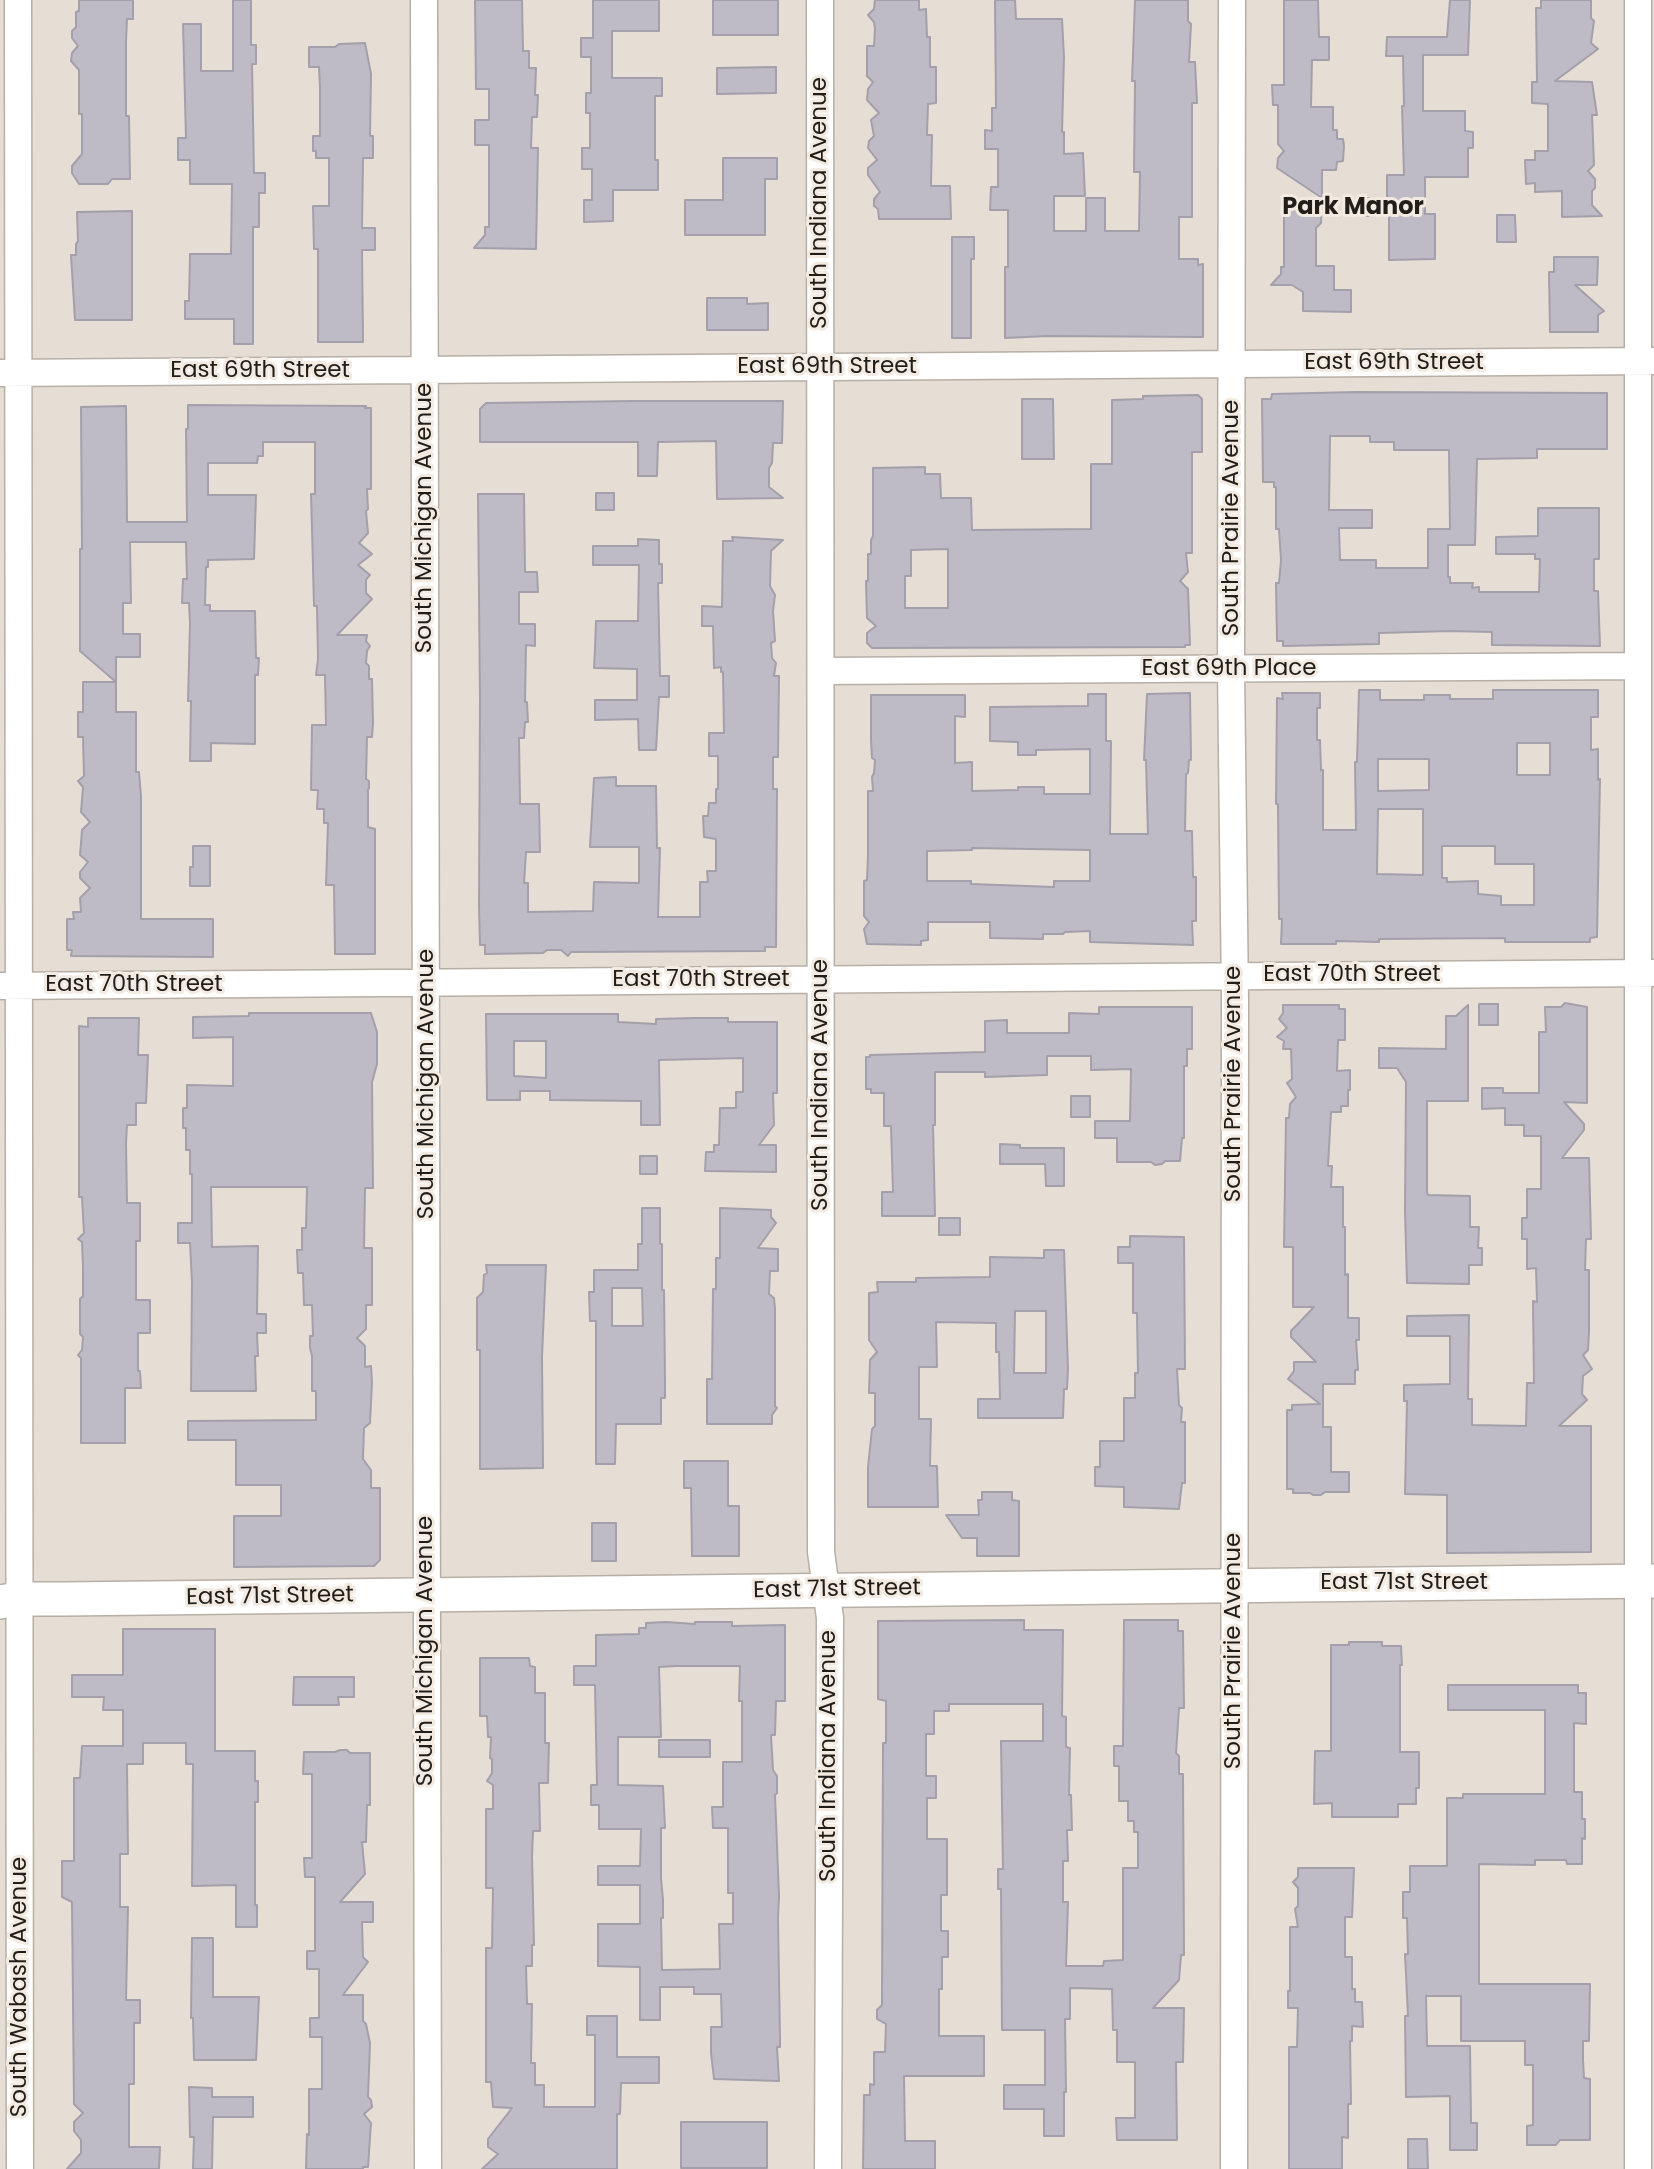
<!DOCTYPE html>
<style>
body{margin:0}
canvas{display:block;background:#e6ddd4}
</style>
<canvas width="1654" height="2169"></canvas>
<script>
const ctx = document.querySelector('canvas').getContext('2d');
ctx.lineJoin = 'round';
function fillPath(path, color) { ctx.fillStyle = color; ctx.fill(path, 'evenodd'); }
function trace(path, color, width, dash) { ctx.strokeStyle = color; ctx.lineWidth = width; ctx.lineCap = dash ? 'butt' : 'round'; ctx.setLineDash(dash || []); ctx.stroke(path); }
function drawText(font, color, halo, rows, align = 'center') {
  ctx.font = font + ' Poppins,sans-serif'; ctx.lineWidth = 6; ctx.setLineDash([]); ctx.textBaseline = 'middle'; ctx.strokeStyle = halo; ctx.fillStyle = color; for (const [text, x, y, turn = 0] of rows) {
    ctx.save(); ctx.translate(x, y); ctx.rotate((+turn || 0) * Math.PI / 180); ctx.textAlign = isNaN(turn) ? turn : align; if (halo) ctx.strokeText(text, 0, 0); ctx.fillText(text, 0, 0); ctx.restore();
  }
}
const building = new Path2D(`
 M79 0H133V19H127L126 41V116H129L130 179H112L108 184H79L72 173V166L82 154V114H79V70L71 61 72 53 78 46 72 38V31L76 27V12L79 11Z
 M233 0H251V45H256V64H252L254 173H265V193H259V227H253V344H234V319H185V301H189L190 254H231L232 184H190V160H178V138H186L183 24H201V71H233Z
 M475 0H522L523 51H529V68H536L535 95H538L537 117H532L531 148H538L536 249 474 248 485 235V227H489V145H475V120H489V89H476Z
 M593 0H659V31H612V78H662V96H655V160H658V190H613V221L584 222V200H592V169H582V148H590V113H586V93H591V57H581V38H593Z
 M713 0H778V35H713Z
 M875 0H919V10L926 9 927 37H930V67H936V103L928 104 927 135H932L931 186H950L951 219H879L878 209 874 206V199L880 192 868 175V168L877 160 868 148 869 141 874 136 871 120 879 113 867 100 868 89 873 82 867 76V46H874L875 29 874 22 868 15 874 9Z
 M995 0H1015L1016 19H1062L1064 57 1062 132H1064V154L1083 153 1085 196H1054V231H1086V198H1105V231H1139L1140 172H1134L1135 81H1132L1135 0H1188V21L1191 24 1189 62H1195L1197 103H1192V217H1179V259H1198V265L1203 264V337L1047 336 1005 338V267H1008V210H990L991 187H998V149H985V130L992 131V108H996Z
 M1284 0H1318L1319 37H1329V60H1312L1311 107H1333V130H1337V139H1343L1344 146 1343 161 1337 162 1336 170H1322V198L1277 168 1278 158 1284 151 1278 144V105H1273L1272 85H1284Z
 M1450 0H1470L1468 55H1423V111H1465V131L1473 132V148H1468V177H1425V214H1435V259L1389 260V216H1360V198H1387V175H1404L1402 106H1404L1403 56H1386L1387 37H1447Z
 M1541 0H1591V18L1594 21 1591 43 1598 49 1555 81 1592 82 1597 115H1592L1594 165 1588 171 1595 179V188L1592 191V205L1602 216 1562 217V191L1535 192V183L1526 184 1525 160H1535V151H1548V104L1532 103V82H1537L1536 8H1541Z
 M365 43 371 74 370 136H373V158H363L362 228H375V250H362L363 342H318V249H314L313 206H329V158H316V151H313V136H320V87L319 67H309V47H335L339 44Z
 M776 67V93L717 94V68Z
 M723 158H777V179H765V235H685V200H723Z
 M1284 200H1322L1321 223 1316 228V266H1334V290H1351V312L1303 311V292L1292 285H1271L1281 274V267H1284Z
 M132 211V320H75L71 255H76V244L78 241 77 212Z
 M1497 215H1515L1516 242H1497Z
 M952 237H974V259H971V338H952Z
 M1554 257H1598L1597 285H1575L1604 311 1598 315V332H1550L1549 272H1554Z
 M707 298H747V304L768 303V330H707Z
 M1356 392 1607 393V449H1537V458L1477 459 1475 545H1448V577H1450V583H1473L1472 588 1479 587V592H1539L1540 559H1535V554H1496V537L1538 536V508H1599V559H1594V591H1598L1600 646 1492 645V632L1450 631 1379 633V644L1283 646V641H1277L1276 583H1279L1281 560 1279 529H1276V487H1274V482H1263L1262 399H1271L1272 394ZM1330 436H1370V442H1394V450H1449L1450 529H1428V568H1376V560H1340L1339 528H1372V510H1329Z
 M1198 395 1202 399V452H1192V553H1186L1188 572 1180 581 1188 589 1190 645H1185V647L872 648 867 643V633L876 626 867 618 866 581H868V554H871V540L873 536V468L925 467V474H940L941 498H971L972 530 1091 529V464H1112V400L1143 399V396ZM948 549V608H905V576H911V550Z
 M1022 399H1053L1054 459H1022Z
 M635 401H783L782 443H773L772 463 769 468V487L783 498 717 499 716 441 658 442 657 476H638V442H480V409L486 403Z
 M188 405 366 406 365 408H371V489H367L368 509 366 511 368 533 359 543 372 554 358 565 370 575 366 580V593L372 599 337 635H367L366 641 370 646 367 651 366 663 369 666V679H372L373 724 372 737H367L366 779 369 781V788L368 790V827L375 829V954H335L334 885H326L328 823H324V809H317L318 790H311L312 725H326L325 675H316L318 659 317 606H314L312 529 311 494H315V442H263V456H258L257 463H208V495H256L254 559 208 560V567H206L205 605H210V611H255L256 658H259L258 675H255V744L211 743V761H190L191 701H188L190 623 189 603H182L183 579H187L186 542H130L131 603H123V634H140V657H116V712H136V772H139L141 796V919H213V957L71 956 72 950H67V919H74L73 912H81L80 898 90 888 80 878V872L88 862 80 855 82 830 90 822 81 812 83 787 78 781 84 776 83 737H78V712H83V682H116L80 651V549H82L81 407 126 406 127 522H187L186 429H188Z
 M596 493H614V510H596Z
 M478 494H524L525 572H537L538 592H519V624H535V646L526 645 525 702H527L528 722H525L524 738H519L520 804H539L540 852H526L524 883H528V912L593 911 594 882 639 883V847H590L594 778 616 777V786H656L657 848H660L658 917H700V882H708L707 871H716V839L704 837 703 816H708L709 803H716V789H718V756H709V733H724L723 672H721V667L714 668 713 626H702V606L722 607 723 541H733L732 537 783 540 771 551 770 586 775 595 773 611 775 641 771 643 772 658 776 663 774 676H779L778 757H773V789H777L776 947H765V951L571 952 568 956 561 950H547L543 953 485 954V945H480L479 905 480 700Z
 M638 539 659 540V564H662V583H658L660 676H669V697H659L656 750H639L638 719 595 720V700H637V669L594 668 595 649 596 621H638L639 565H593V546H638Z
 M1359 690H1380V700H1424V695H1450V699H1493V690H1598V717H1591V750L1598 749V780L1600 779 1597 937 1590 938V942H1505V938L1379 939V942L1336 941V944H1281L1282 919H1279L1278 804H1276L1277 698 1283 699 1282 693H1320V708H1317V740H1320L1321 770H1323V830H1356L1355 762H1357ZM1517 743H1550V775H1517ZM1378 759H1429V790L1378 791ZM1378 809H1423V875L1377 874ZM1442 846H1495V864H1534V905H1501V896L1478 894V881L1447 882V878H1442Z
 M1190 693 1191 760H1189L1188 773 1186 774 1185 831H1192L1193 877H1196V921H1192L1193 945 1090 942V931L1065 932 1063 934H1043V939L990 938V922H928V940L921 941V945L867 944 864 929 869 922 864 916V881L867 880 868 856V791H873L872 777 874 773 875 760 872 758 871 740V695H965V717L955 716V763L972 762V791L1018 790V787H1044V794H1090V749L1036 750V755H1018V742L990 741V707L1088 706V694H1106V741H1111L1110 834H1148L1146 760H1144L1147 694ZM972 848 1090 850V881H1054V887L971 884V881H927V851L972 850Z
 M193 846H210V886H190V867H193Z
 M1565 1003 1587 1007V1103L1564 1102 1584 1124V1130L1562 1158H1589L1591 1239H1586L1585 1270H1589V1332L1588 1350 1583 1355 1592 1369 1583 1376 1582 1394 1587 1400 1559 1426H1591V1552L1447 1553V1495L1405 1494 1407 1401H1404V1385L1450 1384V1336H1407V1316L1469 1315 1468 1399H1472V1425L1526 1426 1527 1383H1534L1533 1301 1537 1302 1536 1268 1527 1269V1239H1522V1218H1527V1189H1541V1136H1524V1125H1505V1108L1482 1109V1088H1503V1093H1539V1032H1546L1545 1007H1561Z
 M1479 1004H1498V1025H1479Z
 M1283 1005H1339V1009H1345V1040H1338L1337 1071 1350 1070V1090H1348V1106H1341V1112H1331L1328 1166H1332L1331 1187H1343V1227H1345V1275L1348 1274V1318H1359V1340H1356L1358 1370H1355V1384H1323V1427H1331V1472H1349V1492H1325L1321 1495H1313L1310 1493H1293V1489H1287V1410H1292V1405L1320 1404 1288 1379 1294 1371V1362H1316L1291 1337V1331L1314 1307H1293V1247H1284L1286 1118H1289L1290 1104 1296 1097 1287 1083 1292 1079 1291 1049H1283L1284 1041 1277 1037 1287 1028 1279 1019 1283 1013Z
 M1468 1005V1101H1427V1192L1428 1195 1470 1196V1227H1479L1478 1248H1482V1265H1469V1284L1407 1283 1405 1211 1406 1082 1397 1068H1379V1048L1446 1049V1016H1456Z
 M1099 1007H1192V1049H1187V1066H1184V1138H1182L1180 1161H1165L1162 1164 1155 1165 1151 1162H1117V1138H1095V1121H1130L1131 1069 1091 1070V1056H1047V1075L985 1077V1072H935V1125H933L935 1216H882V1192H893L891 1126H884V1093H871V1089H866V1057H870V1055L985 1052V1021L1007 1020V1033H1069V1013L1099 1014Z
 M249 1013H371L377 1032V1064L372 1082 373 1188H365L364 1248H372V1305H366V1329L357 1338 365 1346V1367L371 1366 372 1382 370 1423 364 1428 363 1459 371 1470V1488H380V1560L374 1566 234 1567V1516H281V1485H236V1440H188V1421L316 1420V1391H312V1356L310 1348V1336H313L312 1305H304L303 1273H298L297 1250H302V1228H306L307 1187H211L212 1247 258 1246 257 1314H266V1333H257L258 1356H255L256 1391H191L192 1282 190 1243H178V1223H192V1174H190V1150H186V1128H183V1108H187V1085L233 1086V1037L193 1038V1017L249 1016Z
 M486 1014H618V1022L656 1024V1019L694 1018H728V1022H777V1093H773L774 1125 759 1145H776V1172L705 1171 706 1152H714V1145H719L720 1108H736V1092H743V1058L659 1060 660 1125H641V1101L550 1100V1091H520V1100H487ZM514 1041H546V1078L514 1076Z
 M88 1018H139L138 1055H148L146 1103H136V1125H127L126 1143 127 1203H140V1241H136V1300H150V1333H138V1371H140L141 1388H125V1443H81V1358L78 1355 82 1350 83 1337 80 1334V1299L83 1296V1266L82 1242 78 1239 84 1233 82 1197H79V1026L88 1027Z
 M1071 1096H1090V1117H1071Z
 M1000 1144 1020 1145V1148H1064V1186H1046L1045 1164H1000Z
 M640 1156H657V1174H640Z
 M642 1208H660V1244H662V1290H664L665 1380V1398H661V1424H616L615 1464H596V1321H590L589 1292H594V1270H638V1244H642ZM612 1288H642L643 1326H612Z
 M720 1208 771 1210V1217L776 1223 758 1248 778 1249V1271H770L769 1294 774 1298 775 1309V1406L777 1408 772 1415V1424H707V1379H712L713 1289H716V1258H720Z
 M939 1218H960V1235H939Z
 M1130 1236 1184 1237 1185 1369H1177L1179 1405 1182 1408 1181 1422H1185V1483H1182L1179 1509 1124 1507V1487L1095 1486V1467H1100V1441H1124V1398H1135V1373H1138L1137 1313H1133V1263H1118V1247H1130Z
 M1044 1250H1064L1068 1369 1067 1389H1064L1063 1418H978V1399H1000L999 1352H996V1323L936 1322 937 1367H919V1419H931L930 1466H937L938 1507H868V1467L872 1429 875 1426V1393H869L870 1360 877 1352 869 1340V1293L878 1292 877 1282H916V1278L990 1277V1257L1044 1258ZM1015 1311H1046V1373H1014Z
 M486 1265H546L542 1356 543 1468 480 1469V1350H477V1298L483 1292 484 1275 487 1273Z
 M684 1461H728V1506H739V1556H692L691 1488H684Z
 M982 1492H1012V1500L1019 1501V1556H977V1538H962L946 1515H979L978 1500H982Z
 M592 1523H616V1561H592Z
 M1024 1620V1630H1063L1062 1716 1066 1717V1747L1070 1748 1069 1795H1071L1072 1830H1067L1068 1861H1063V1902H1068L1066 1966H1103L1104 1961 1123 1960V1868H1138V1832H1134V1821H1128V1801H1119V1766H1114V1746H1123L1124 1620H1178V1631H1183L1184 1708H1179L1176 1753 1179 1756V1774H1183L1184 1955H1181L1179 1980 1153 2008H1184L1183 2062H1176L1177 2140H1117L1116 2118H1135V2062H1117V2030H1113L1112 1989 1070 1988V2019H1065L1066 2092H1064V2136H1044V2109H1004V2085H1045V2030H1002L1001 1889H998V1869H1003L1001 1741H1043V1704H949V1711H934V1734H926V1776H936V1798H927V1839H947V1895H941V1931H948V1957H942V1989H939V2036H984V2076H904L905 2141H935V2169H863L864 2095H870V2084L874 2085V2052H885L886 2024 877 2019V2010L882 2005 883 1743H886V1701L878 1699V1621Z
 M666 1622 695 1624V1622H732V1626L785 1625V1701H776L775 1735H771L773 1770 777 1776V1793L775 1795 779 1896 778 1918 780 2039V2047H777L779 2081 714 2079 711 2053V2027H722L721 1994H694V1987H660V2020H640V1967L598 1966V1924H640V1885H598V1866H640L641 1829H599V1805H591V1785H597L595 1685H574V1666H596V1635L639 1634V1628H646V1623ZM676 1666H740L739 1701H742V1762H723V1807H712L713 1828H728V1893H733V1924H719L720 1969 662 1970 661 1918H663V1900L661 1878V1828H665L663 1786 618 1785V1737H661L659 1667Z
 M123 1629H215V1751H255V1781H258V1802H255V1905H257V1927H236V1885L192 1886 193 1764H186V1743H143V1764H127L128 1854H120V1907H128L126 2000H140V2023H134V2084H129V2147H160L159 2169H67L81 2153V2140L74 2131V2122L83 2113 74 2104 72 1902 62 1897V1861H74V1778H80L82 1746H123V1710H103L104 1697H72V1675H123Z
 M1349 1642H1382V1646H1401L1402 1665H1400V1752H1419V1788H1416V1804H1398V1817H1332V1803L1314 1804 1315 1751H1331V1645H1349Z
 M480 1658H529L530 1666 535 1667V1693H545V1743H549L548 1783H539L540 1831H533L532 1856 534 1945H532V1966H526L527 2004H532L531 2063H535V2085H544V2107H595V2035H587V2016H617V2057H659V2083H621L620 2114H617V2169H482L498 2154 488 2147V2139L512 2108 493 2107 491 2082H486V1948H492L493 1888H486V1809H493V1785L487 1781 492 1773V1759L490 1758 491 1737H488L487 1716H480Z
 M294 1677H354V1697H338L339 1705H293Z
 M1448 1685H1578V1693H1586V1724L1574 1723V1792H1582V1819H1585V1839L1582 1838V1864H1567L1566 1860H1535V1865L1479 1864V1984H1590L1589 2041H1583V2060L1584 2078 1590 2079V2140H1560L1556 2145H1527V2126L1533 2125V2065H1525V2041H1461V1996H1426L1427 2046H1470L1471 2123H1477V2150H1450V2096L1406 2097 1405 2016H1408L1405 1954H1408L1407 1918H1403V1892H1410V1866H1447V1798H1463V1794H1545V1710H1448Z
 M659 1740H710V1757H659Z
 M340 1750H347L350 1753H370V1805H367L366 1842H362L365 1874 340 1902H373V1922H362L363 1957 368 1962 343 1995H363V2021L366 2024 370 2043 368 2097 371 2100 372 2107 364 2114 371 2123 368 2167H363V2169H306L307 2134 309 2135V2089H322V2037H310V2018H319V1969H307V1951H315V1877H305L304 1858H312V1774H303L304 1752H335Z
 M1298 1868H1354L1352 1917H1345V1957H1352V1989H1355V2002H1362L1363 2027 1352 2026V2041H1350L1351 2104H1348V2138L1342 2137V2169H1289V2047H1297L1298 2008H1288V1991H1290V1927H1298L1295 1909 1298 1906V1888L1293 1882 1298 1877Z
 M192 1938H213V1997H259L256 2060H194L193 2018H191Z
 M189 2087 212 2088V2097H253V2117H213L212 2169H193L194 2137H190Z
 M681 2122H767V2168H681Z
 M1408 2139H1427L1428 2169H1408Z`);
fillPath(building, '#bfbbc6');
trace(building, '#a4a0ab', 2);
const minor = new Path2D(`
 M18 0 20 2169
 M424 0 428 2169
 M820 0 821 1552 830 1618 828 2169
 M1232 0 1231 669 1235 999 1234 2169
 M0 373 1654 361
 M821 671 1638 666
 M0 986 1654 973
 M1638 2169V0`);
const major = new Path2D(`
 M0 1602 19 1599H63L1654 1581`);
trace(minor, '#b7afa6', 29);
trace(major, '#b7afa6', 36);
trace(minor, '#fff', 26);
trace(major, '#fff', 33);
drawText('23px', '#211e1a', '#f3eae1', [
 ["South Indiana Avenue",820,203,-90],
 ["East 69th Street",1394,363],
 ["East 69th Street",827,367],
 ["East 69th Street",260,371],
 ["South Michigan Avenue",425,518,-90],
 ["South Prairie Avenue",1232,518,-90],
 ["East 69th Place",1229,669],
 ["East 70th Street",1352,975],
 ["East 70th Street",701,980],
 ["East 70th Street",134,985],
 ["South Michigan Avenue",427,1084,-90],
 ["South Prairie Avenue",1234,1084,-90],
 ["South Indiana Avenue",821,1085,-90],
 ["East 71st Street",1404,1583],
 ["East 71st Street",837,1590,-1],
 ["East 71st Street",270,1597,-1],
 ["South Michigan Avenue",426,1651,-90],
 ["South Prairie Avenue",1234,1651,-90],
 ["South Indiana Avenue",829,1756,-90],
 ["South Wabash Avenue",20,1987,-90]
]);
drawText('bold 24px', '#211e1a', '#f3eae1', [
 ["Park Manor",1353,208]
]);
</script>
